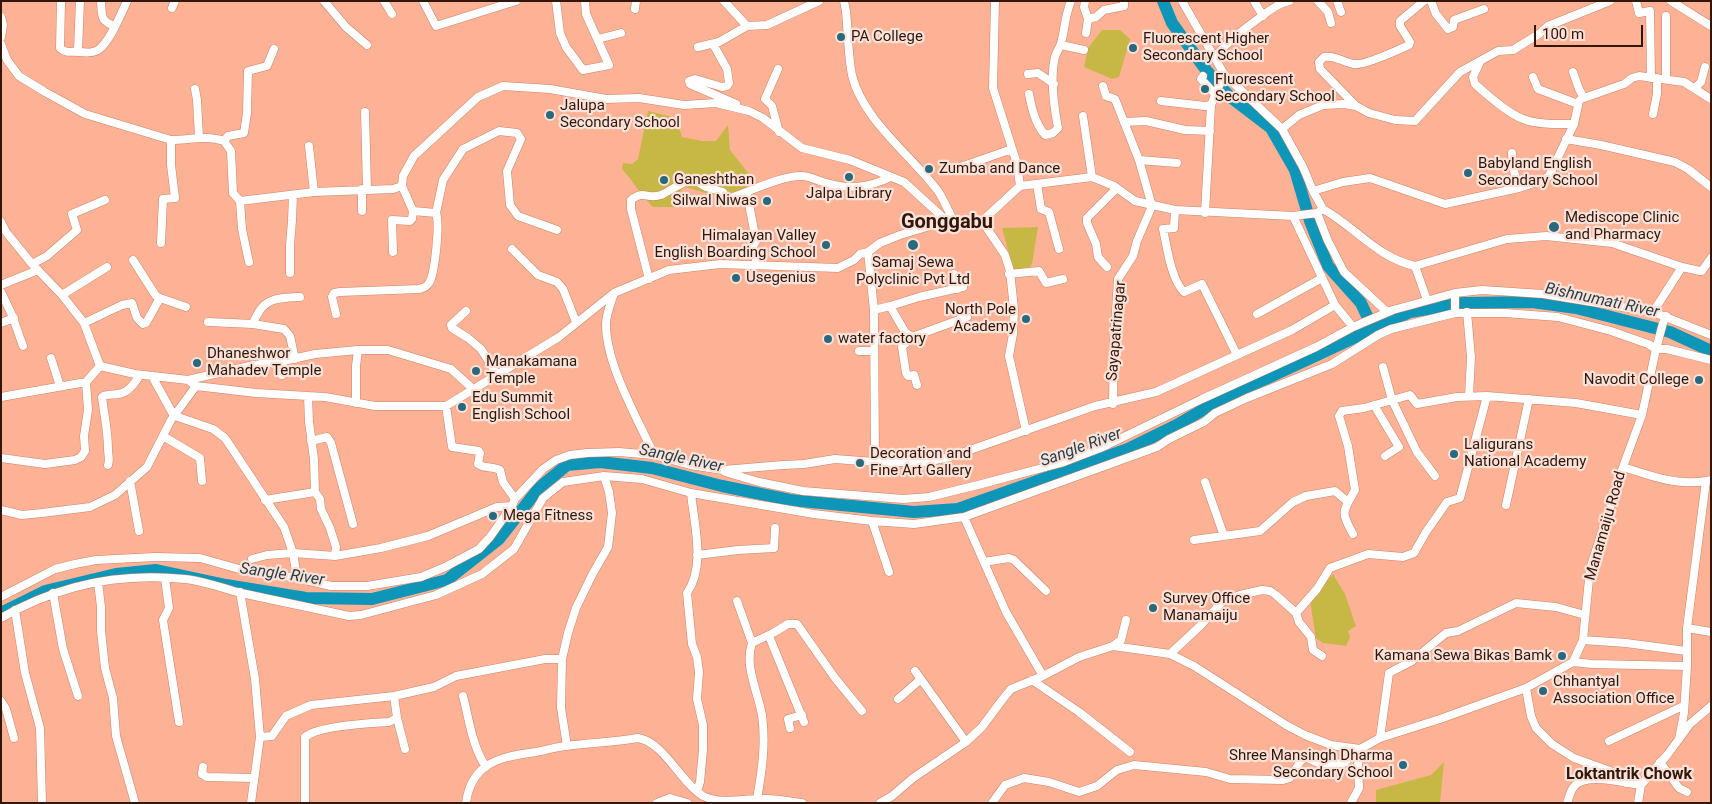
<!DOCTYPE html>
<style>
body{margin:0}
#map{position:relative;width:1712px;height:804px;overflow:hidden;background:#feb295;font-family:Roboto,sans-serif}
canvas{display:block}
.frame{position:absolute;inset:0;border:2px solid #31160b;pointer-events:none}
.scale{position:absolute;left:1534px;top:25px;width:109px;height:22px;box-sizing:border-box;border:2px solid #31160b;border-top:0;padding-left:6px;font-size:15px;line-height:18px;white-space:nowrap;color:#31160b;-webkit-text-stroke:4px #fae2d9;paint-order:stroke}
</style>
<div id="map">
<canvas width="1712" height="804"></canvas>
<div class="frame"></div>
<div class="scale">100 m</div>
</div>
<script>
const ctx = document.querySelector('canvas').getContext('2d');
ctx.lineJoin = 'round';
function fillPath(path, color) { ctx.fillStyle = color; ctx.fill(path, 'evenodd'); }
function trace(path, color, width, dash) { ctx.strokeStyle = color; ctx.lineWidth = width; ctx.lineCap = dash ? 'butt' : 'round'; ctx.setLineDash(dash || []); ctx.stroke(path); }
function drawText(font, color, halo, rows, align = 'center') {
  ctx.font = font + ' Roboto,sans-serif'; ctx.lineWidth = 4.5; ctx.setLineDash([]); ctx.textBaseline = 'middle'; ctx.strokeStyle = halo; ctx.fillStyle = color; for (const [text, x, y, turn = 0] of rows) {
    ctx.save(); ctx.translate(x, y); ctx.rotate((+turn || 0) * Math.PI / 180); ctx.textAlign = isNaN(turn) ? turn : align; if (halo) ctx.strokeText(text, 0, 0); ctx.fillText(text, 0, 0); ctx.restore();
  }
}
fillPath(new Path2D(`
 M1102 30H1120L1130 39 1119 77 1112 79 1084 67 1088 48Z
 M648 111 676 118 682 137 702 141H716L728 125 730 150 753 179 745 190 716 196 685 187 680 191V196L674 207H653C642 197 633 181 622 169L623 163 632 164 638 159Z
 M1038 227 1032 264 1027 271 1014 272 1002 228Z
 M1333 574 1345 594 1356 626 1348 631 1350 637 1346 646 1323 643 1316 638 1310 601Z
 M1444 762 1440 803H1376V790L1431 775Z`), '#c7b846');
trace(new Path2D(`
 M1163 1 1172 23 1206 70 1229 96 1271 128 1295 170 1310 221 1328 266 1361 303 1373 329 1410 312 1463 303 1532 302 1576 308 1670 332 1711 351
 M1 613 45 591 116 574 156 570 226 585 306 598 372 599 447 580 499 539 539 488 567 465 600 462 652 468 722 486 790 500 914 512 958 509 1128 449 1177 425 1218 401 1373 329`), '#0e96b8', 12);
const minor = new Path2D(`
 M61 1 60 48C67 54 71 51 79 52 85 52 92 54 98 50 110 42 121 14 127 1
 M101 1C102 16 100 21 115 26
 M324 1 346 27 367 45
 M384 1 392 14
 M423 1 436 26 516 1
 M556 1 560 33 566 47 583 70 609 65 586 14 585 1
 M724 1 747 26 767 25 819 1
 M844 1 846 11C848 32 848 55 852 75 862 119 912 156 938 191 944 200 949 212 954 222
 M995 1 993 88 1017 164 1020 186
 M1085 1 1084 7 1088 19
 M1182 1 1224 74 1282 129 1303 167 1313 191 1323 209
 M1254 1 1263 16
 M1318 1 1328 12 1331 23
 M1337 1 1341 12
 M1431 1 1436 14 1448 29 1453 27 1454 20 1484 9
 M1636 1 1639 13 1650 11 1651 78
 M1671 1 1711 26
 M172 8 175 1
 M635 9 636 1
 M1 17 3 25 1 37
 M1086 33 1088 19 1096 17 1104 10 1124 6V1
 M598 39 621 33
 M1 44 7 60 19 76 45 92 85 114 171 140C189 140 207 135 224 141L231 151 233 193 240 201 314 192 393 189 402 186 403 176 414 156 478 97 503 86 550 89 606 99 639 98 684 105 716 103 749 111 763 118 802 148 850 160 904 182 947 221
 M713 44 727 69 729 83 727 86 722 87 695 79 689 81 690 84 736 104
 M1061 45 1084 50
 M698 47 719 42 747 26
 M78 51 80 1
 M1214 58C1228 41 1244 29 1262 16 1272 9 1277 4 1289 1
 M1480 62 1473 77 1475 84C1486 94 1509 114 1523 119 1538 125 1558 124 1574 124
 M778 69 765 99 772 106 779 132
 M1573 72 1579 89 1584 98
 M1028 74 1038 73 1054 84
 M1203 76 1201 79 1215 94
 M1533 77 1538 89 1578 104
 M1666 79V16
 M1103 86 1106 96 1115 99 1139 160 1152 206 1137 241 1133 256 1118 279 1114 344 1113 404
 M1695 88 1701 82 1705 67
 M195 89 197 100 199 138
 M1029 94C1032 109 1035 123 1045 135L1053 133 1058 128C1054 107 1050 77 1055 57 1056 52 1060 48 1061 43 1065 29 1065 15 1071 1
 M1161 101 1205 106 1211 105
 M1356 106 1320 69 1319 62 1324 57C1335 55 1343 62 1354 64 1364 66 1398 50 1409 45L1410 42 1400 26V21L1424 1
 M365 112 367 189
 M1653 114 1657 94V78
 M1083 116 1092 177
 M1124 122 1146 121 1185 130 1210 131
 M1282 129 1299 115 1323 105 1344 104 1356 106 1369 113 1395 120 1415 121 1460 72 1498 51 1513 50 1539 34 1548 26 1610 1
 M1566 139 1601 145 1675 162 1688 169 1711 187
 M224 141 228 136 244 133 247 113 248 71 267 66 274 49
 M309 146 314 192
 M1512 153 1513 168 1519 188
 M1139 160 1177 163
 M952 170 1012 149
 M1037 184 1041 209 1049 212 1059 249
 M362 189V211
 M1313 191 1343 182 1370 178 1445 204 1519 188 1543 180 1549 176 1574 124 1579 101 1581 99 1624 84 1632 78 1639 76 1684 82 1711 99
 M747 193 756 241 751 250 756 257V264
 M240 201 242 229 249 262
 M1175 210 1174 228 1163 229C1167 247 1171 279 1184 292L1202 284 1237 355
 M436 213 443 180 463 149 499 131 517 133 521 139 507 171 510 205 518 216 557 230
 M1205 213 1211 105 1224 74
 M1317 213 1328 241 1344 272 1387 312
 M982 221 1005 255 1010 271 1014 309 1013 334 1009 356 1026 431
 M1 222 6 232 32 264 62 295 84 323 100 366 135 374 188 380 196 386 256 393 325 397 375 406H446L559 337 614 293 669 270 720 264 838 268 854 260 860 254 868 252 880 243 900 235 947 221 963 225 982 221 1020 186 1092 177 1114 186 1135 201 1175 210 1293 216 1317 213 1323 209C1355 227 1378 258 1415 266L1507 239 1546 236 1612 243 1682 267 1700 271H1702L1711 258
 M161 243 163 199 175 198 171 165V140
 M512 249 538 275 557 282 563 289 576 322
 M393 252 392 220 410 221 412 219 413 211
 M868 252 874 310 875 462
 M133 260 156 296 160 298 186 307
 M32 264 47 256 77 230 72 214 105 200
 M1415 266 1427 300
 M1107 267 1098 257 1096 244 1087 223V218L1117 188
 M290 273V245L292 221 293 195
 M954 274 957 289
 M1009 274 1039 271 1046 283 1063 279
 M649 279 631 209V200C644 189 647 200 661 195 672 190 681 182 693 179L706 187 723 192 727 199C749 192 780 176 801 176 810 176 816 180 823 182 848 190 868 188 891 177
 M1 285 38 270
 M1 292 12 315 23 346
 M614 293C611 303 606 314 606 324 606 365 637 417 654 455
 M1455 293V313
 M62 295 107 267
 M887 307 919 297 963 287
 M874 310 890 306 905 332 912 337 967 317
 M466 311 451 325 452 328 468 338 481 349 497 374
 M1467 312 1471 357 1469 396
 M1653 312 1682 267
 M336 314 332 297 334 293 340 292 419 289C423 288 427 287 429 283 435 274 440 223 436 213L413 211 402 186
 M1257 314 1322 278
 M208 322 253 324 284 329 290 336 295 359
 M1 323 14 318
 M84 323 122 305 132 303 137 318 143 324 146 323 160 298
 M253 324C262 298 275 298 300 297
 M1353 327 1393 310 1455 293 1482 290 1543 294 1653 312 1711 335
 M912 337 902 347 906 373 908 376 914 375 917 385
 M859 351H874
 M51 358 60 386
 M1383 367 1392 400 1417 452 1435 476
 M282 375 283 361
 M152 376 174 416
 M188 380 254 365 283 361 315 354 358 350H388L451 369 472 388
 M308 396 309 422 314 459 315 492 320 499 321 509 330 528 336 547 335 556
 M1 397 86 382
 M356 403V366L358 350
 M1374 405 1399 447 1385 456
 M446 406 452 447 479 451 480 453 478 464C485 469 493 466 500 470L503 482 515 499
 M175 416 213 429 225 438 284 527 293 553 297 578
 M163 436 200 458 202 481
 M311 441 327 437 331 443 353 524
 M1 458 45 464 75 460 81 457 85 451 84 436 88 410 86 382 100 366
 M108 465C110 459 108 455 108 449 108 431 104 414 102 397 108 393 115 396 122 393 130 391 136 381 140 375
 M1623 467C1651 476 1677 486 1706 481
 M725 472 759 482 803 491 903 499 929 497 978 485 1061 463 1103 447 1202 399 1316 347 1353 327 1335 305
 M130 481 139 531
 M1205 482 1224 536
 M691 493C694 524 706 566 687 593L692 644 697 657 699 672 697 699 703 725V750L700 782 697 791
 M265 500 315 492
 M1506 505 1529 399
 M1 510 22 515 42 513 90 507 115 495 147 467 171 420 196 386
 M964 517 1006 612 1043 676
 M872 521 889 572
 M1353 534C1340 511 1343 512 1355 490L1348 446 1339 416 1342 411 1364 408 1410 395 1417 404 1457 397 1487 396 1576 403 1642 415
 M1194 540 1260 531 1293 502 1306 496 1335 491 1348 502
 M697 555 738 550 774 548 775 528
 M252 559 267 555 293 553 335 556 381 548 428 536 497 507 512 506
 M984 562 1009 558 1014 560 1046 591
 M165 578 169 608 163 620 179 722
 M98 582 101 607V631L105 668 113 698 116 736 135 803
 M240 592 255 679 260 737 251 803
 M53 593 63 649 78 696
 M1 597 55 569 75 564 96 560 155 557 200 558 239 569 297 578 331 586H367L421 577 445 567 479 549 490 537 512 506 515 499 543 469 556 460 570 455 587 453 619 452 654 455 690 465 723 470 783 465 804 464 835 459 875 462H925L950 457 1095 406 1156 392 1292 330 1335 305 1293 216
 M737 601 752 643
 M15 610 25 673 40 728 42 803
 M1296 613 1317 589 1330 568 1368 554 1403 557 1414 553 1426 532 1447 502 1460 498 1487 396
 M1 618C58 585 120 572 185 579 204 581 222 588 241 593 277 601 313 608 349 616L361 615 436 595 482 574 514 549 543 498 563 482 604 476
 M1687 628 1711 632
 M769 636 804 722
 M1583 640 1626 643 1686 651
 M1113 646 1121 640 1126 620
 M1170 654 1200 626 1222 602 1240 595 1262 590 1270 591 1276 595 1296 613 1299 622 1311 637 1313 650 1322 656
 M562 659 568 633 576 608 592 575 608 547 612 513 609 492 604 476 642 479 691 493 814 514 872 521 914 524 964 517 1157 447 1169 439 1204 422 1215 413 1247 398 1332 364 1378 335 1391 329 1455 313H1505L1558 317 1611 331 1648 344 1656 349H1667L1711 360
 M1573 662 1592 664 1687 666
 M915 671 966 742
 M1032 680 1079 712 1130 752
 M1526 688 1531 716 1536 728 1552 744 1574 758 1610 771 1626 783
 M394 696 397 718 405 749
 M463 696C469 719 472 746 486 767
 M898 699 921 679
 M1 701 6 709 14 738
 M790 728 788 719 802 715
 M260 737 272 736 286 716 311 705 394 696 434 687 456 676 545 659H562L561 708 567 746
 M1380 738 1389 673 1412 661 1446 633 1458 631 1516 603 1556 607 1585 615
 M1679 739 1684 713 1687 666V628L1706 481 1711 480
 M1609 741 1683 706
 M1660 762 1679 788 1687 792
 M203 767 202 774 207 777 253 778
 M757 799C762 771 766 743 762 715 758 692 744 666 752 643L773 633 788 624H797L835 678 862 711
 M305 803V737C317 726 370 723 389 722L397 718
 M466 803C468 788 473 776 485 767 501 756 518 755 536 752 546 750 556 747 566 746 590 743 614 742 638 738 664 742 681 783 703 796 719 804 738 800 756 799 771 798 787 801 802 803
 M657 803 670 798 687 803
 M880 803 892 796 913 778 966 742 982 727 1002 700 1011 689 1043 676 1079 657 1113 646 1170 654 1194 666 1286 725 1305 735 1331 745 1360 749
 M992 803 1005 785 1024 778 1049 782 1079 792 1097 786 1117 770 1134 765 1206 772 1230 779 1283 780 1290 778 1300 762 1305 757 1321 764 1344 763 1360 749 1380 738 1440 719 1526 688 1573 662 1583 640 1590 569 1623 467 1642 415 1656 349 1663 323 1666 316
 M1351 803 1359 788 1358 765 1360 749
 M1567 803C1569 798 1570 792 1573 788 1583 771 1624 783 1641 785
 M1638 803 1641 785 1668 754 1690 724 1711 706`);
trace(minor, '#cc8469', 9);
trace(minor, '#fff', 8);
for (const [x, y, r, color] of [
 [841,37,5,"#28697d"],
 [1133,48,5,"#28697d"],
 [1205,89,5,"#28697d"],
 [550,115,5,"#28697d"],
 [929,169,5,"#28697d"],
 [1468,173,5,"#28697d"],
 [849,177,5,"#28697d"],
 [664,180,5,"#28697d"],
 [767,201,5,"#28697d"],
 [1554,227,6,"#28697d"],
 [826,245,5,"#28697d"],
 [913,245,6,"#28697d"],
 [736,278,5,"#28697d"],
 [1026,319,5,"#28697d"],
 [828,339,5,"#28697d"],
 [197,363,5,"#28697d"],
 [476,371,5,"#28697d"],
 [1699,380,5,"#28697d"],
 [462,407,5,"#28697d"],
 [1454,454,5,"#28697d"],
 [860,463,5,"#28697d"],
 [493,516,5,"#28697d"],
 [1153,608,5,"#28697d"],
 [1562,656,5,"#28697d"],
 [1543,691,5,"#28697d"],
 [1403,765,5,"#28697d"]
]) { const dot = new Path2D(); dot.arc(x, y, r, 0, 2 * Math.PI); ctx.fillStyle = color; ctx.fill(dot); trace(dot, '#fae2d9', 2); }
drawText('15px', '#31160b', '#fae2d9', [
 ["PA College",851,37],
 ["Fluorescent Higher",1143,39],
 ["Secondary School",1143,56],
 ["Fluorescent",1215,80],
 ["Secondary School",1215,97],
 ["Jalupa",560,106],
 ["Secondary School",560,123],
 ["Babyland English",1478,164],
 ["Secondary School",1478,181],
 ["Zumba and Dance",939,169],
 ["Ganeshthan",674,180],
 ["Jalpa Library",849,194,"center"],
 ["Silwal Niwas",757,201,"right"],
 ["Mediscope Clinic",1565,218],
 ["and Pharmacy",1565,235],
 ["Himalayan Valley",816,236,"right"],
 ["English Boarding School",816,253,"right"],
 ["Samaj Sewa",913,263,"center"],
 ["Polyclinic Pvt Ltd",913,280,"center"],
 ["Usegenius",746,278],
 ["North Pole",1016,310,"right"],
 ["Academy",1016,327,"right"],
 ["water factory",838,339],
 ["Dhaneshwor",207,354],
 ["Mahadev Temple",207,371],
 ["Manakamana",486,362],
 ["Temple",486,379],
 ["Navodit College",1689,380,"right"],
 ["Edu Summit",472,398],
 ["English School",472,415],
 ["Laligurans",1464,445],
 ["National Academy",1464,462],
 ["Decoration and",870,454],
 ["Fine Art Gallery",870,471],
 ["Mega Fitness",503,516],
 ["Survey Office",1163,599],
 ["Manamaiju",1163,616],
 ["Kamana Sewa Bikas Bamk",1552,656,"right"],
 ["Chhantyal",1553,682],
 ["Association Office",1553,699],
 ["Shree Mansingh Dharma",1393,756,"right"],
 ["Secondary School",1393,773,"right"]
], 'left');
drawText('15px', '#31160b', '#fae2d9', [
 ["Sayapatrinagar",1117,331,-85],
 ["Manamaiju Road",1606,526,-74]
]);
drawText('italic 16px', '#263f48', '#fae2d9', [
 ["Bishnumati River",1602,301,12],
 ["Sangle River",1081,448,-20],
 ["Sangle River",681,459,12],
 ["Sangle River",282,575,8]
]);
drawText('bold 16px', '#31160b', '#fae2d9', [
 ["Loktantrik Chowk",1629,775]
]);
drawText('bold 20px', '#31160b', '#fae2d9', [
 ["Gonggabu",947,223]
]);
</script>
